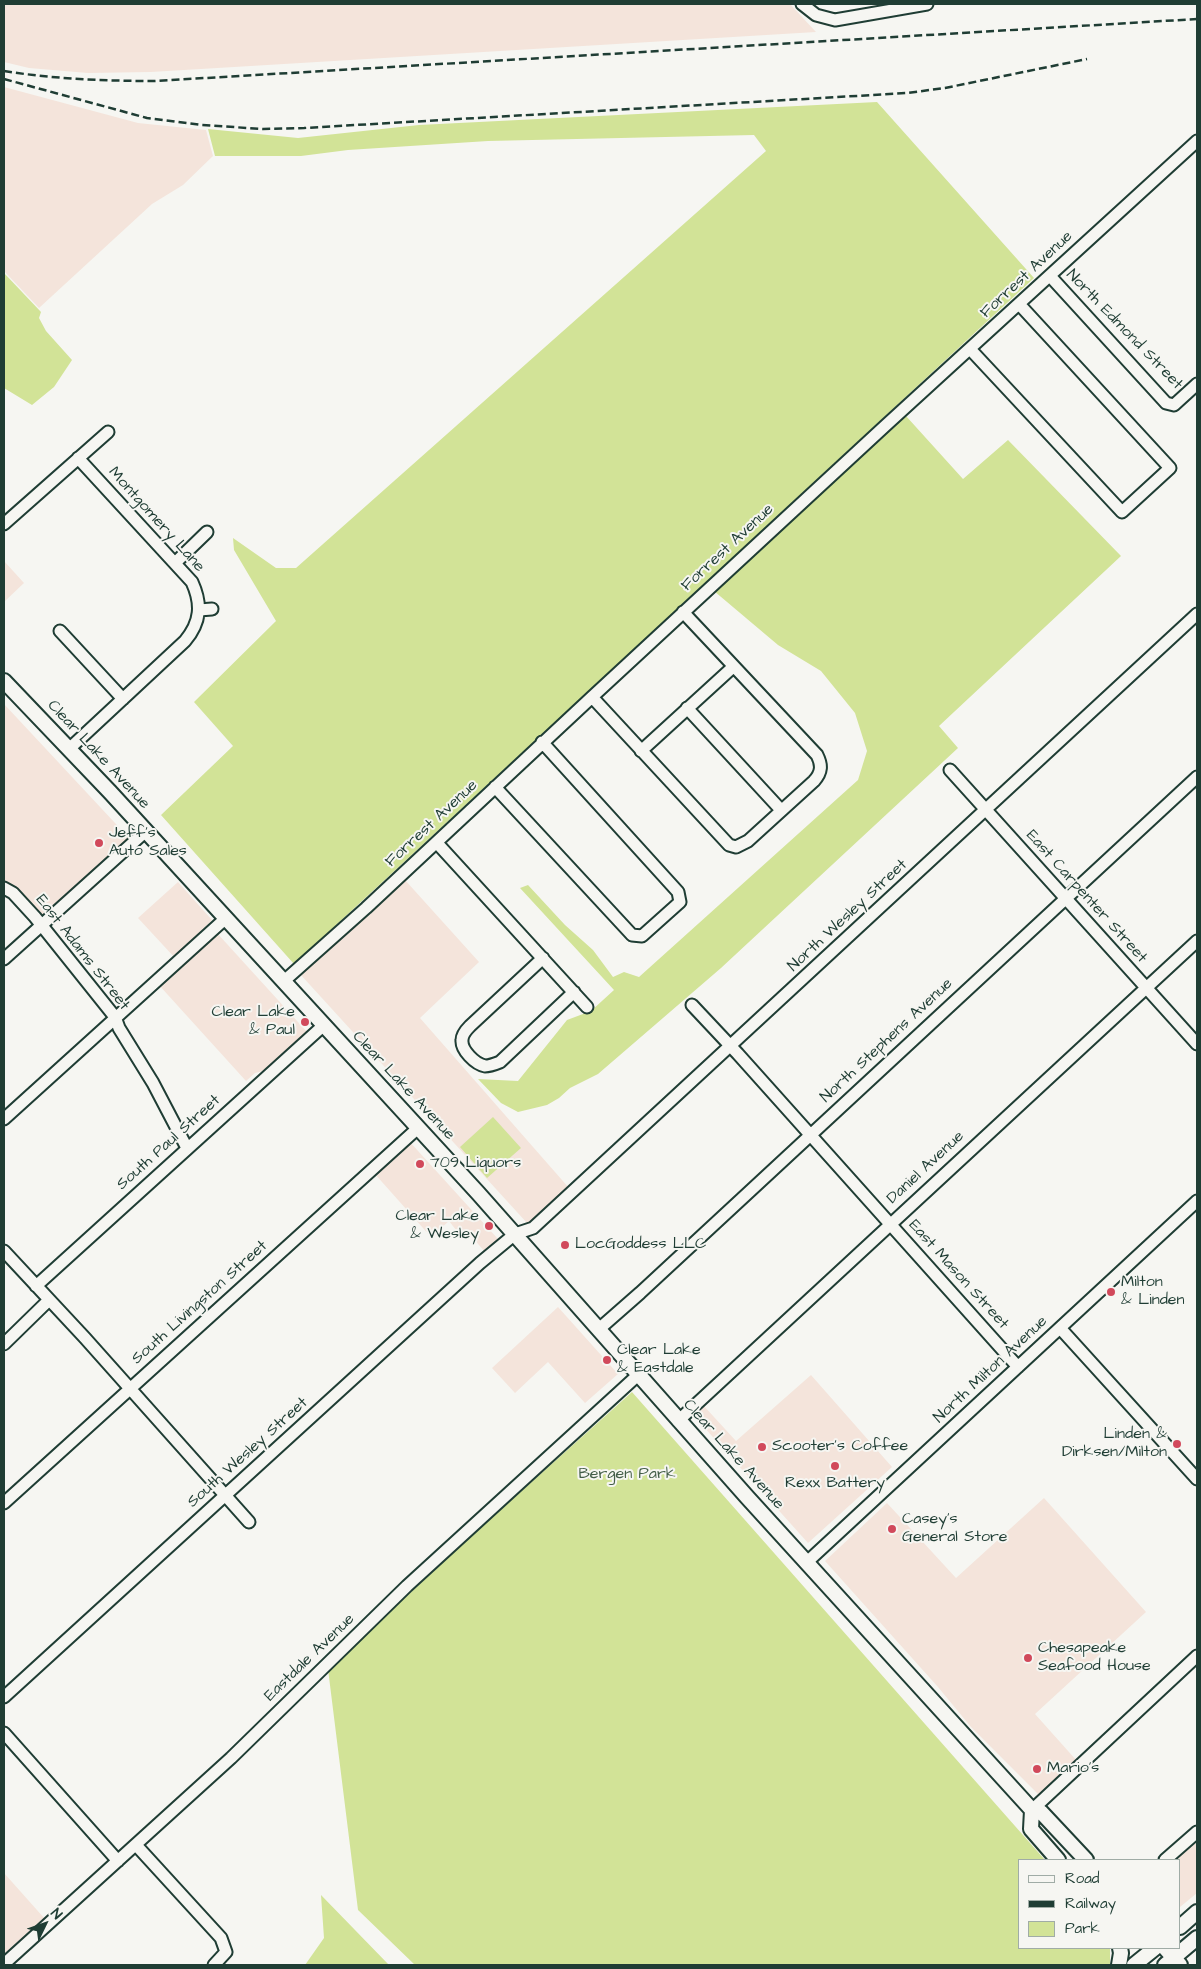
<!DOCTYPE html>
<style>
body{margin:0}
#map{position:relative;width:1201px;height:1969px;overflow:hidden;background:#f6f6f2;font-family:"Architects Daughter",sans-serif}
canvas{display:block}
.frame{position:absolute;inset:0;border:5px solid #1f3d34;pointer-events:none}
.legend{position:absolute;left:1018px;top:1859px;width:162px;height:90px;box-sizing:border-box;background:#f6f6f2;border:1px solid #a0aca6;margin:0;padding:6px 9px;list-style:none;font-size:15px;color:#1f3d34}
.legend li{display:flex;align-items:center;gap:10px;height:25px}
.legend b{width:25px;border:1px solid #a0aca6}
.north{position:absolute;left:20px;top:1899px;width:50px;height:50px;-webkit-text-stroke:4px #f6f6f2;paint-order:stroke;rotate:48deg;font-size:14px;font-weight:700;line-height:20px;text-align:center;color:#1f3d34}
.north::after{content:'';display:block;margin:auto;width:18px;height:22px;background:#1f3d34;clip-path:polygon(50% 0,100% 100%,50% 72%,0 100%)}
</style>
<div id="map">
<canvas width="1201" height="1969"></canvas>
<div class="frame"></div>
<ul class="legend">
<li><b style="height:6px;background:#f6f6f2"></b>Road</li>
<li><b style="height:6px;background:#1f3d34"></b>Railway</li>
<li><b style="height:14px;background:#d2e397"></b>Park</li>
</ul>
<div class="north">N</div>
</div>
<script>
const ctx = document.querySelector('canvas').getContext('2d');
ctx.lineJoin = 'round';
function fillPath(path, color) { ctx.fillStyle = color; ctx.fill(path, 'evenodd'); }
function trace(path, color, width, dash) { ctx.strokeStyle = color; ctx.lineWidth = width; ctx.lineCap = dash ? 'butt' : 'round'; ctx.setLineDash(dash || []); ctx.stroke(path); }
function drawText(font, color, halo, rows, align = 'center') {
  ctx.font = font + ' "Architects Daughter",sans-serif'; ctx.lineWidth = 4; ctx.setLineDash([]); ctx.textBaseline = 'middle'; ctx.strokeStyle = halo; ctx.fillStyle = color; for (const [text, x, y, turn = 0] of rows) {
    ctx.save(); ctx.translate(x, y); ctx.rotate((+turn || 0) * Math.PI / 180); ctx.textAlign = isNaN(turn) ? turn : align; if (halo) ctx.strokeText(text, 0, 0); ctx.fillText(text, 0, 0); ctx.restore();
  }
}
fillPath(new Path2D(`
 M4 4H790L816 32 151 72 88 73 29 68 4 62Z
 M4 87 138 123 206 130 213 156 183 185 152 204 39 308 4 271Z
 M4 561 24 583 4 602Z
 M4 704 129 838 99 868 42 917 13 887 4 883Z
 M405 880 479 962 420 1018 569 1188 534 1220 527 1223 300 974Z
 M178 882 212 920 175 958 138 918Z
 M217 933 308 1033 263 1071 255 1073 246 1081 158 984Z
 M409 1141 498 1239 485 1252 466 1230 460 1235 449 1221 431 1237 374 1173Z
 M558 1307 618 1374 585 1403 548 1362 515 1393 492 1368Z
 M811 1375 892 1467 808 1543 694 1416 703 1405 736 1441Z
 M1044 1498 1146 1612 1035 1714 1077 1761 1038 1794 971 1727 938 1687 825 1561 887 1503 956 1578Z
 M1197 1836V1893L1180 1907V1860H1171Z
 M4 1873 45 1919 4 1957Z`), '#f4e4db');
fillPath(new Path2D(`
 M877 102 1034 278 294 964 161 815 233 746 194 702 276 621 234 550 233 538 276 568H296L766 151 754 135 488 141 348 150 301 156H215L208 129 298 138 419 125Z
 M4 273 41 312 39 318 46 331 72 360 54 387 32 405 4 388Z
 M906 416 963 479 1008 440 1121 556 939 726 958 748 721 968 598 1074 570 1088 559 1098 547 1105 518 1112 501 1103 478 1079 518 1081 567 1020 591 1011 614 990 520 888 528 885 565 925 593 950 613 977 624 972 639 977 858 780 867 751 855 713 821 671 778 645 714 591Z
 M493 1117 521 1148 487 1178 460 1147Z
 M632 1392 1045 1860H1020V1948H1110V1965H415L358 1910 328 1669 477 1531Z
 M321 1895 389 1965H305L324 1938Z`), '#d2e397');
const minor = new Path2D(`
 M802 4 816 15 835 20 927 4
 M1050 276 1166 403 1174 405 1197 384
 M970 349 1122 512 1170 468 1019 304
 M4 524 108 432
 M175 563 207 532
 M199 610 212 609
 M60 631 123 699
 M592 697 729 845 736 847 748 841 814 781C822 772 822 765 817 755L683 612
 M687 708 781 810
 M69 749 185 641C201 622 202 604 192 582L78 458
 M641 751 733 667
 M950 770 1197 1044
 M495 787 632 935 642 936 680 902 678 892 542 742
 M437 843 587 1007
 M4 888 13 893 35 917 115 1017 119 1028 153 1083 187 1148
 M543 958 470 1026C466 1030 462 1035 462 1040 461 1050 475 1064 485 1066 490 1066 495 1064 500 1062L574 992
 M4 959 146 831
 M284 981 366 908 592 697 885 426 1197 141
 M692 1005 738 1054 1018 1367
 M4 1119 226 918
 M4 1251 85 1338 249 1522
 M36 1286 324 1025
 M1060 1328 1197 1479
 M599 1329 640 1293 1197 777
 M4 1344 49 1300
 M678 1421 1197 941
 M4 1503 418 1128
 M806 1563 1197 1201
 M4 1697 480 1263 515 1234 533 1228 1197 614
 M4 1733 118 1861
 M1032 1810 1197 1656
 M136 1845 221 1938 226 1952 214 1965
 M1165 1860 1197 1832
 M4 1964 231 1758 407 1586 638 1375`);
const major = new Path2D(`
 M4 681 110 792 478 1193 747 1497 1032 1810 1041 1812 1086 1860
 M1032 1810 1031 1829 1058 1860
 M1180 1927 1197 1912
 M1165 1948 1180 1965
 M1119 1965 1121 1953 1120 1948
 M1134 1965 1155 1948
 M1165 1965 1197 1938`);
trace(minor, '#1f3d34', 15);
trace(major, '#1f3d34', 18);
trace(minor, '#f6f6f2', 11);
trace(major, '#f6f6f2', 14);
trace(new Path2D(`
 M4 71C54 79 104 81 155 81L1197 19
 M4 79 147 118 202 125 263 129 304 128 907 93 945 88 1087 59`), '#1f3d34', 2.5, [8, 4]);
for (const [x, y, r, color] of [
 [99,843,5,"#d1495b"],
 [305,1022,5,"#d1495b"],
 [420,1164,5,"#d1495b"],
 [489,1226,5,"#d1495b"],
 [565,1245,5,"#d1495b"],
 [1111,1292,5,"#d1495b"],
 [607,1360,5,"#d1495b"],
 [1177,1444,5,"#d1495b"],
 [762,1447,5,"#d1495b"],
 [835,1466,5,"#d1495b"],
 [892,1529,5,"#d1495b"],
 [1028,1658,5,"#d1495b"],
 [1037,1769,5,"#d1495b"]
]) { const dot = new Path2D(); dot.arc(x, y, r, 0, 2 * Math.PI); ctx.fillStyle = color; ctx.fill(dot); trace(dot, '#f6f6f2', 2); }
drawText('16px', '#1f3d34', '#f6f6f2', [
 ["Forrest Avenue",1027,275,-43],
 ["North Edmond Street",1124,330,46],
 ["Montgomery Lane",156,520,48],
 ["Forrest Avenue",728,548,-43],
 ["Clear Lake Avenue",98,755,47],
 ["Forrest Avenue",432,824,-43],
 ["East Carpenter Street",1086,897,48],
 ["North Wesley Street",848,916,-43],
 ["East Adams Street",82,953,52],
 ["North Stephens Avenue",887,1041,-43],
 ["Clear Lake Avenue",403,1086,47],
 ["South Paul Street",169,1143,-42],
 ["Daniel Avenue",926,1168,-43],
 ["East Mason Street",958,1275,48],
 ["South Livingston Street",200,1303,-42],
 ["North Milton Avenue",991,1370,-43],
 ["South Wesley Street",248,1453,-42],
 ["Clear Lake Avenue",733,1455,48],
 ["Eastdale Avenue",310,1658,-44]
]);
drawText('16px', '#1f3d34', '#f6f6f2', [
 ["Jeff's",109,834],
 ["Auto Sales",109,852],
 ["Clear Lake",295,1013,"right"],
 ["& Paul",295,1031,"right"],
 ["709 Liquors",430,1164],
 ["Clear Lake",479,1217,"right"],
 ["& Wesley",479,1235,"right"],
 ["LocGoddess LLC",575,1245],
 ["Milton",1121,1283],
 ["& Linden",1121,1301],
 ["Clear Lake",617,1351],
 ["& Eastdale",617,1369],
 ["Linden &",1167,1435,"right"],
 ["Dirksen/Milton",1167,1453,"right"],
 ["Scooter's Coffee",772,1447],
 ["Rexx Battery",835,1484,"center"],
 ["Casey's",902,1520],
 ["General Store",902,1538],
 ["Chesapeake",1038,1649],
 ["Seafood House",1038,1667],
 ["Mario's",1047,1769]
], 'left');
drawText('16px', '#435e48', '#f6f6f2', [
 ["Bergen Park",627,1475]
]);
</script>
